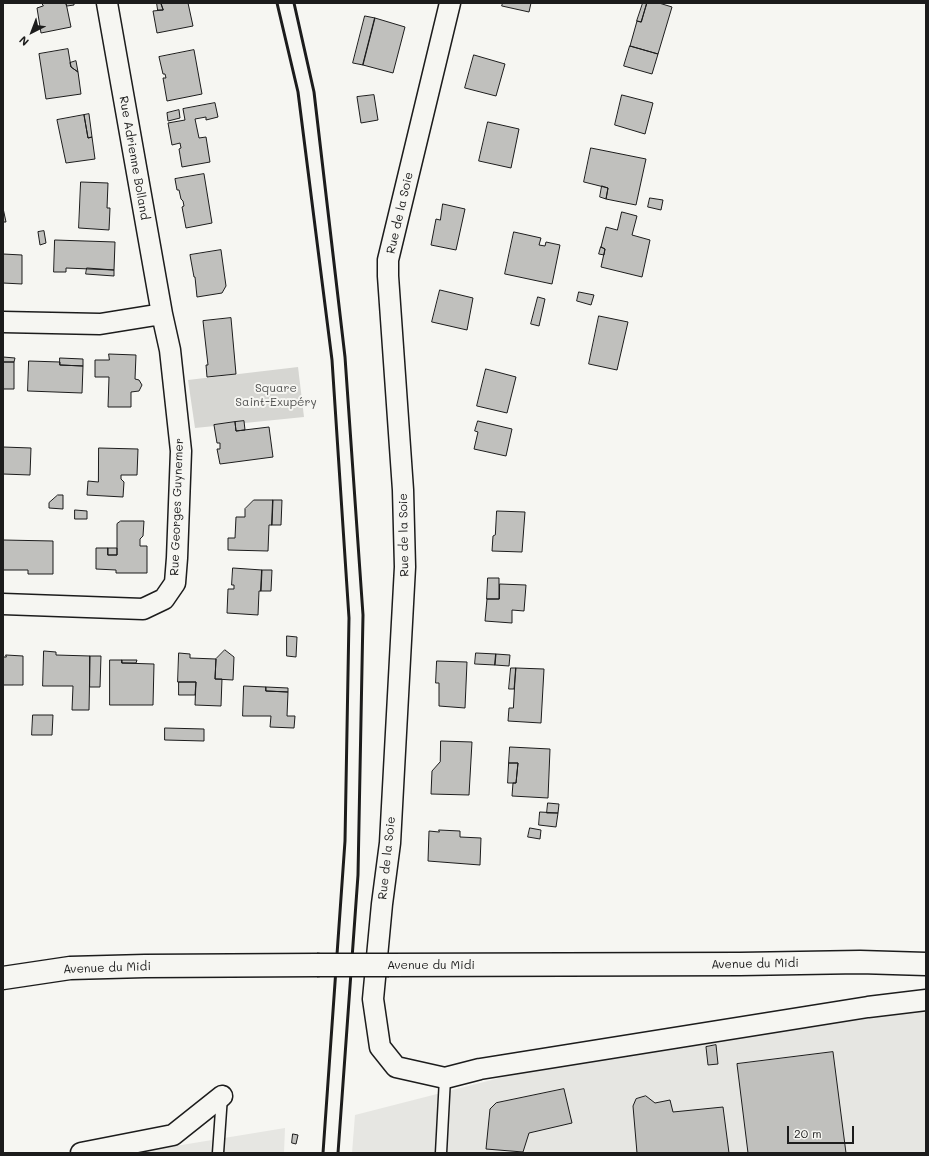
<!DOCTYPE html>
<meta charset="utf-8">
<style>
body{margin:0}
#map{position:relative;width:929px;height:1156px;overflow:hidden;background:#f6f6f2;font-family:Mali,sans-serif}
canvas{display:block}
.frame{position:absolute;inset:0;border:4px solid #1c1c1c;pointer-events:none}
.north{position:absolute;left:12px;top:12px;width:40px;height:40px;-webkit-text-stroke:3px #f6f6f2;paint-order:stroke;rotate:222deg;font-size:11px;font-weight:700;line-height:16px;text-align:center;color:#1c1c1c}
.north::after{content:'';display:block;margin:auto;width:14px;height:18px;background:#1c1c1c;clip-path:polygon(50% 0,100% 100%,50% 72%,0 100%)}
.scale{position:absolute;left:787px;top:1126px;width:67px;height:18px;box-sizing:border-box;border:2px solid #1c1c1c;border-top:0;padding-left:5px;font-size:12px;line-height:14px;white-space:nowrap;color:#1c1c1c;-webkit-text-stroke:3px #f6f6f2;paint-order:stroke}
</style>
<div id="map">
<canvas width="929" height="1156"></canvas>
<div class="frame"></div>
<div class="north">N</div>
<div class="scale">20 m</div>
</div>
<script>
const ctx = document.querySelector('canvas').getContext('2d');
ctx.lineJoin = 'round';
function fillPath(path, color) { ctx.fillStyle = color; ctx.fill(path, 'evenodd'); }
function trace(path, color, width, dash) { ctx.strokeStyle = color; ctx.lineWidth = width; ctx.lineCap = dash ? 'butt' : 'round'; ctx.setLineDash(dash || []); ctx.stroke(path); }
function drawText(font, color, halo, rows, align = 'center') {
  ctx.font = font + ' Mali,sans-serif'; ctx.lineWidth = 4; ctx.setLineDash([]); ctx.textBaseline = 'middle'; ctx.strokeStyle = halo; ctx.fillStyle = color; for (const [text, x, y, turn = 0] of rows) {
    ctx.save(); ctx.translate(x, y); ctx.rotate((+turn || 0) * Math.PI / 180); ctx.textAlign = isNaN(turn) ? turn : align; if (halo) ctx.strokeText(text, 0, 0); ctx.fillText(text, 0, 0); ctx.restore();
  }
}
fillPath(new Path2D(`
 M926 1011V1153H352L355 1115 558 1063 848 1018Z
 M285 1128 284 1153H133Z`), '#e6e6e2');
fillPath(new Path2D(`
 M298 367 304 417 195 428 188 380Z`), '#d6d6d2');
const building = new Path2D(`
 M42 3H66L71 27 41 33 37 8 43 6Z
 M66 3H74V5L67 6Z
 M157 3H161L163 10H158Z
 M161 3H188L193 26 157 33 153 11 163 10Z
 M503 3H531L529 12 502 6Z
 M643 3H647L641 22 637 21Z
 M647 3H659L672 7 658 54 630 46 637 21 641 22Z
 M365 16 375 18 363 65 353 63Z
 M375 18 405 27 393 73 363 65Z
 M630 46 658 54 652 74 624 66Z
 M68 49 71 67 78 72 81 94 46 99 39 54Z
 M194 50 202 94 167 101 163 78H166L165 74H163L159 57Z
 M474 55 505 64 496 96 465 88Z
 M76 61 78 72 71 67 70 63Z
 M374 95 378 120 361 123 357 97Z
 M622 95 653 103 645 134 615 125Z
 M215 103 218 117 206 120V117L195 119 199 138 206 137 210 162 182 167 179 149 181 148 180 143 172 145 168 123 185 120 183 109Z
 M179 110 180 118 168 121 167 113Z
 M89 114 92 137 88 138 84 115Z
 M84 115 88 138 92 137 95 159 66 163 57 120Z
 M488 122 519 129 511 168 479 161Z
 M591 148 646 159 636 205 606 199 608 188 584 182Z
 M204 174 212 223 186 228 182 207 184 206 183 201 181 199 179 190H177L175 179Z
 M81 182 108 183 107 208H110L109 230 79 228Z
 M602 186 608 188 606 199 600 197Z
 M650 198 663 200 661 210 648 207Z
 M443 204 465 209 456 250 431 245 436 219 440 220Z
 M3 208 6 222H3Z
 M622 212 637 216 632 235 650 240 642 277 601 267 605 249 601 247 606 227 617 230Z
 M44 231 46 243 40 245 38 232Z
 M514 232 541 238 539 245 545 246 546 242 560 245 552 284 505 274Z
 M55 240 115 242 114 270 66 268V272H54Z
 M601 247 605 249 604 255 599 254Z
 M221 250 226 286 222 293 197 297 195 277H194L190 255Z
 M3 254 22 255V284L3 283Z
 M87 268 114 270V276L86 274Z
 M440 290 473 298 467 330 432 322Z
 M579 292 594 295 591 305 577 301Z
 M538 297 545 299 539 326 531 324Z
 M599 316 628 322 617 370 589 364Z
 M231 318 236 374 207 377 206 365H208L203 321Z
 M109 354 136 355 135 379 139 380 142 385 139 391 131 392V407H108L109 377H95V360H109Z
 M3 357 15 358 14 362H3Z
 M60 358 83 359V366L60 365Z
 M29 361 60 362V365L83 366 82 393 28 391Z
 M3 362H14V389H3Z
 M486 369 516 377 507 413 477 406Z
 M244 421 245 430 236 431 235 422Z
 M478 421 512 429 506 456 474 449 478 432 475 431Z
 M235 422 236 431 269 427 273 457 220 464 217 449H220V443H217L214 425Z
 M3 447 31 448 30 475 3 474Z
 M99 448 138 449 137 475H121V479L124 482 123 497 87 495 88 481 98 482Z
 M58 495H63V509L49 508V503Z
 M254 500H273L272 525H269L268 551 228 550V538H235L236 517H245V509Z
 M273 500H282L281 525H272Z
 M75 510 87 511V519H75Z
 M497 511 525 512 522 552 492 551 493 536 495 535Z
 M121 521H144L143 536 140 539V546H147V573H116V570L96 569V548H108V555H117V524Z
 M3 540 53 541V574H28V570H3Z
 M108 548H117V555H108Z
 M233 568 262 570 261 591H259L258 615 227 613 228 589H234V585H232Z
 M262 570H272L271 591H261Z
 M488 578H499V599H487Z
 M500 584 526 585 524 611 512 610V623L485 621 487 599H499Z
 M287 636 297 637 296 657 287 656Z
 M225 650 234 657 233 680 215 679 216 659Z
 M44 651 56 652V655L90 656 89 710H72L73 686H43Z
 M179 653 190 654V658L216 659 215 679H222L221 706 195 705 196 682H178Z
 M476 653 496 654 495 665 475 664Z
 M496 654 510 655 509 666 495 665Z
 M6 655 23 656V685H3V657H6Z
 M90 656H101L100 687H90Z
 M110 660H122V663L154 664 153 705H110Z
 M122 660H137L136 663H122Z
 M437 661 467 662 465 708 439 706V683H436Z
 M511 668H516L514 689H509Z
 M516 668 544 669 541 723 508 721 509 708H513Z
 M179 682H196L195 695H179Z
 M244 686 266 687V691L288 692 287 716H295L294 728 270 727 271 716H243Z
 M266 687 288 688V692L266 691Z
 M33 715H53L52 735H32Z
 M165 728 204 729V741L165 740Z
 M441 741 472 742 469 795 431 794 432 771 440 762Z
 M510 747 550 749 548 798 512 796 513 783H516L518 763H509Z
 M509 763H518L516 783H508Z
 M548 803 559 804 558 813H547Z
 M540 812 558 813 556 827 539 825Z
 M530 828 541 830 540 839 528 837Z
 M439 830 460 831V837L481 838 480 865 428 861 429 831 439 832Z
 M716 1045 718 1064 708 1065 706 1047Z
 M833 1052 846 1153H748L737 1064Z
 M564 1089 572 1123 529 1133 523 1152 486 1149 490 1109 496 1103Z
 M646 1096 655 1103 670 1100 673 1112 723 1107 729 1153H637L633 1106 636 1099Z
 M293 1134 298 1135 296 1144 292 1143Z`);
fillPath(building, '#c0c0bd');
trace(building, '#1c1c1c', 1);
const service = new Path2D(`
 M218 1153 222 1096
 M441 1153 445 1078`);
const minor = new Path2D(`
 M107 3 162 314
 M450 3 388 260V276L403 490 405 567 390 843 382 904 373 999 380 1047 396 1067 445 1078 480 1069 868 1007 926 1000
 M3 322 100 324 162 314 170 350 181 451 177 558 175 583 164 599 143 609 3 604
 M81 1153 173 1135 222 1096`);
const secondary = new Path2D(`
 M389 965 740 964 860 962 926 964
 M3 978 70 968 145 966 317 965`);
trace(service, '#1c1c1c', 13);
trace(minor, '#1c1c1c', 23);
trace(secondary, '#1c1c1c', 25);
trace(service, '#f6f6f2', 10);
trace(minor, '#f6f6f2', 20);
trace(secondary, '#f6f6f2', 22);
trace(new Path2D(`
 M277 3 298 92 332 360 349 618 345 841 323 1153
 M294 3 314 92 345 357 363 615 358 875 338 1153`), '#1c1c1c', 3);
const secondaryBridge = new Path2D(`
 M317 965H389`);
trace(secondaryBridge, '#1c1c1c', 25, []);
trace(secondaryBridge, '#f6f6f2', 22);
drawText('12px', '#1c1c1c', '#f6f6f2', [
 ["Rue Adrienne Bolland",134,158,80],
 ["Rue de la Soie",400,213,-77],
 ["Rue Georges Guynemer",177,507,-88],
 ["Rue de la Soie",404,535,-91],
 ["Rue de la Soie",387,858,-84],
 ["Avenue du Midi",755,964,-1],
 ["Avenue du Midi",431,965],
 ["Avenue du Midi",107,968,-2]
]);
drawText('12px', '#545453', '#f6f6f2', [
 ["Square",276,388],
 ["Saint-Exupéry",276,402]
]);
</script>
